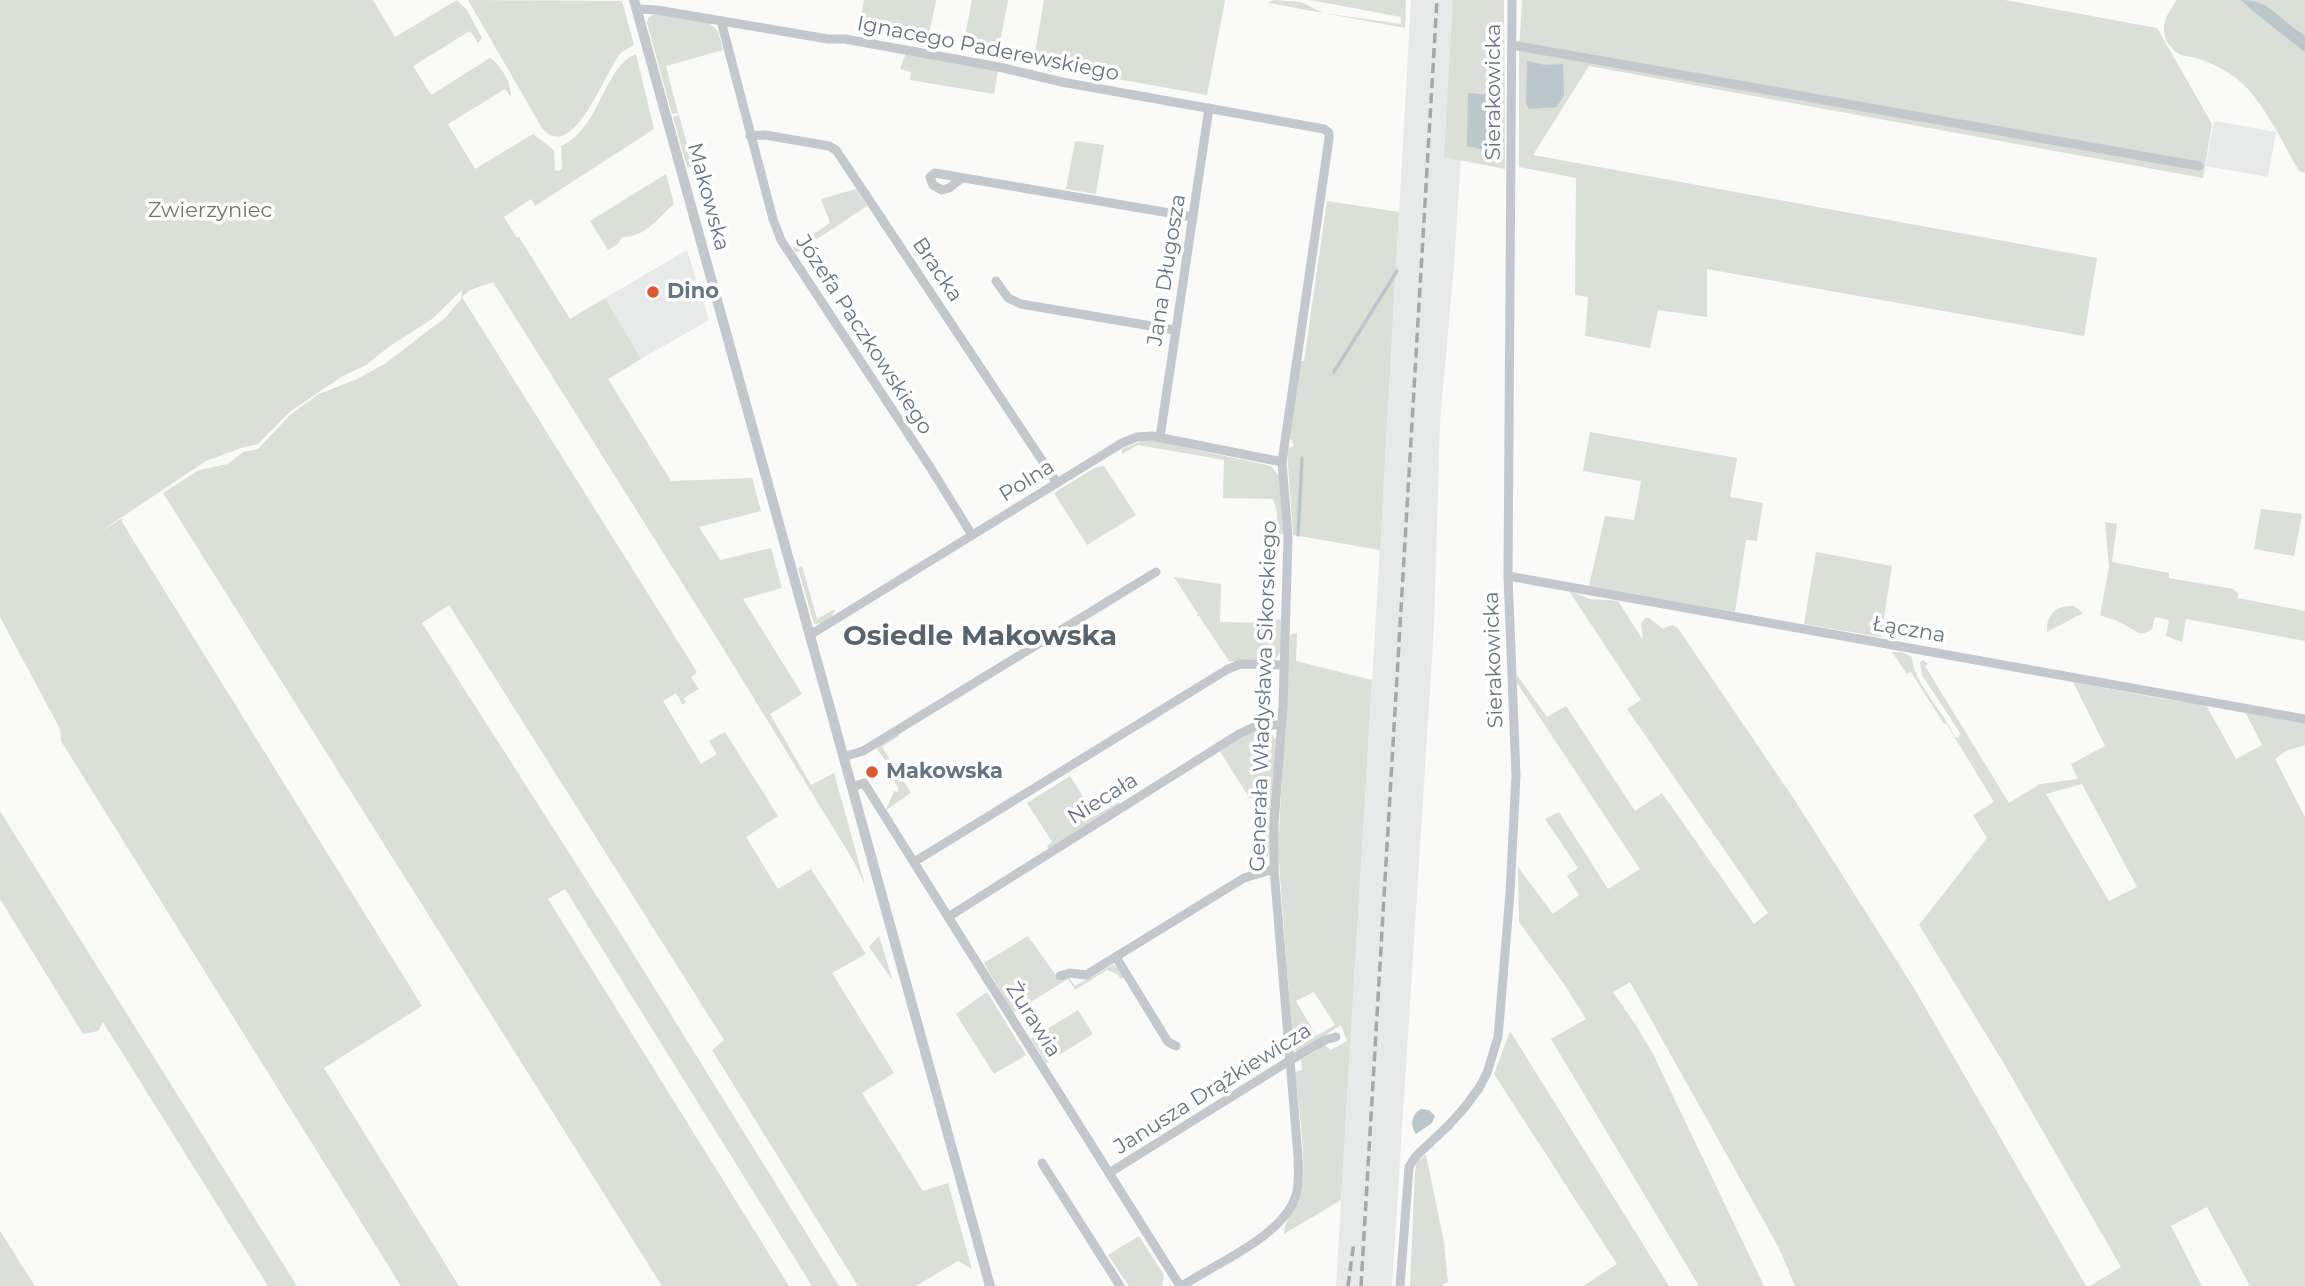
<!DOCTYPE html>
<meta charset="utf-8">
<style>
body{margin:0}
canvas{display:block;background:#fafaf8}
</style>
<canvas width="2305" height="1286"></canvas>
<script>
const ctx = document.querySelector('canvas').getContext('2d');
ctx.lineJoin = 'round';
function fillPath(path, color) { ctx.fillStyle = color; ctx.fill(path, 'evenodd'); }
function trace(path, color, width, dash) { ctx.strokeStyle = color; ctx.lineWidth = width; ctx.lineCap = dash ? 'butt' : 'round'; ctx.setLineDash(dash || []); ctx.stroke(path); }
function drawText(font, color, halo, rows, align = 'center') {
  ctx.font = font + ' Montserrat,sans-serif'; ctx.lineWidth = 7; ctx.setLineDash([]); ctx.textBaseline = 'middle'; ctx.strokeStyle = halo; ctx.fillStyle = color; for (const [text, x, y, turn = 0] of rows) {
    ctx.save(); ctx.translate(x, y); ctx.rotate((+turn || 0) * Math.PI / 180); ctx.textAlign = isNaN(turn) ? turn : align; if (halo) ctx.strokeText(text, 0, 0); ctx.fillText(text, 0, 0); ctx.restore();
  }
}
fillPath(new Path2D(`
 M1411 0H1471L1465 96 1454 264 1440 422 1434 626 1392 1286H1336L1389 395Z
 M2214 121 2276 132 2268 177 2206 166Z
 M687 250 709 320 641 359 605 298Z`), '#e8e9e9');
fillPath(new Path2D(`
 M0 0H373L395 37 457 0 467 10 482 38 478 43 470 31 413 66 431 95 490 58C501 65 512 84 511 97L505 89 448 124 475 169 533 134 554 150 555 170 559 171 562 168 561 146C601 128 603 67 636 54L654 129 535 206 531 199 504 217 517 238 519 237 570 319 605 298 641 359 608 379 671 481 752 478 761 511 699 527 720 560 771 548 782 588 743 599 802 694 770 714 811 785 834 773 865 885 853 860 718 640 493 282 470 290 462 297 697 672 691 677 699 689 684 698 686 702 683 705 676 693 663 701 701 764 717 754 709 741 725 732 778 816 746 837 778 889 811 869 866 954 832 973 894 1073 862 1093 923 1191 948 1183 972 1269 958 1261 916 1286H858L712 1050 724 1040 449 605 422 623 621 934 839 1286H812L565 889 548 899 789 1286H662L163 493 199 470 228 464 243 452 258 449 290 415 319 394 357 379 386 363 446 317 461 299 462 290 432 319 390 346 366 365 341 377 291 411 258 444 241 448 206 461 98 533 123 518 122 522 422 1006 324 1068 459 1286H401L61 741 60 729 0 617Z
 M468 0 622 1 634 45C628 48 624 50 620 54 605 72 573 165 542 128Z
 M864 0H936L928 39 859 26Z
 M972 0H1008L998 52 963 46Z
 M1044 0H1225L1207 95 1033 64Z
 M1274 0 1301 2 1323 13 1401 24V17L1310 0H1406L1405 28 1274 4 1267 3Z
 M1453 0H1504L1505 169 1444 157Z
 M1522 0H2005L2157 28 2212 124 2203 178 1589 66 1533 155 2097 258 2084 336 1707 269V317L1658 310 1650 348 1585 336 1588 297 1575 295 1576 178 1519 167V52Z
 M2177 0H2305V173L2299 171C2283 143 2269 113 2247 88 2235 75 2214 63 2196 58 2189 56 2182 57 2176 52 2156 35 2164 17 2177 0Z
 M654 14 708 22 718 31 723 50 666 66 678 113 672 114 647 23 648 18Z
 M906 53 998 71 994 94 910 80 911 72 900 69Z
 M679 115 693 167H687L673 117Z
 M1075 141 1104 145 1096 194 1066 189Z
 M666 174 674 204C658 218 646 237 622 237L618 244 608 250 590 221Z
 M856 189 867 206 796 253 793 248 830 223 821 199Z
 M1327 201 1399 212 1380 550 1293 535 1287 450 1294 445 1290 438 1300 361H1304Z
 M1590 432 1737 458 1730 497 1763 503 1757 541 1746 540 1735 612 1589 586 1605 516 1634 520 1641 481 1583 471Z
 M1142 441H1156L1271 466 1279 476 1284 534 1277 535V512L1273 499 1223 498 1224 460 1138 445 1122 454V449Z
 M1104 466 1136 515 1087 545 1054 493 1094 468Z
 M2261 509 2302 514 2294 556 2254 549Z
 M2105 522 2117 524 2112 562 2169 573V578L2233 589 2238 593V598L2305 611V641L2186 619 2182 642 2166 636 2169 620 2155 617 2152 629C2141 637 2137 632 2127 626 2119 621 2108 618 2100 615L2109 567Z
 M1816 552 1892 566 1881 637 1804 624Z
 M802 566 817 619 835 609C834 618 823 624 814 624L798 568Z
 M1174 577 1221 584 1220 622 1274 623 1275 619 1282 620C1281 633 1286 654 1272 661H1229L1199 616H1196L1198 614Z
 M1569 591 1590 599 1618 601 1643 640 1641 624 1645 618H1649L1663 629 1671 625 1677 627 1794 799 1914 988 2086 1286H1795L1779 1248 1630 982 1613 992 1637 1027 1653 1054 1764 1286H1699L1551 1039 1586 1019 1566 987 1519 922 1518 867 1553 914 1579 895 1567 876 1578 868 1545 819 1559 812 1608 889 1640 869 1517 683V675L1547 717 1566 706 1635 811 1662 793 1754 924 1768 913 1627 709 1641 700Z
 M2074 606 2083 613 2047 632C2046 614 2057 605 2074 606Z
 M1297 633 1296 661 1372 680 1341 1200 1284 1234C1284 1218 1300 1206 1302 1189 1307 1157 1298 1105 1295 1072L1302 1070 1301 1060 1318 1050 1317 1048 1324 1045 1331 1050 1347 1041 1341 1025 1302 1050 1296 1051 1293 1047 1278 849 1290 635ZM1314 992 1335 1025 1316 1036 1296 1001Z
 M1892 652H1901L1912 657C1912 681 1945 713 1955 737L1959 738 1960 733 1922 675 1920 662 1923 660 1928 664 1925 666 2009 803 2040 784 2078 779 2071 764 2105 746 2073 682 2164 699 2206 705 2236 759 2262 745 2245 712 2305 723V745L2286 751 2275 759 2305 817V1286H2250L2207 1207 2171 1226 2202 1286H2090L2121 1267 2003 1062 1919 925 1987 838 1973 815 1994 802 1946 723 1944 724 1911 672 1907 674ZM2082 784 2137 887 2109 901 2046 794Z
 M1255 729 1269 730 1276 740 1269 853 1265 863 1260 856 1262 854 1266 790 1250 799 1219 750Z
 M898 734 899 736 882 747 911 793 886 810 894 791 897 792 899 789 889 772 892 770 876 747Z
 M1070 776 1095 816 1119 802 1120 804 1049 849 1047 846 1052 842 1027 803Z
 M0 811 297 1286H268L103 1022 98 1031 83 1034 0 899Z
 M879 936 893 981 869 947Z
 M1028 936 1060 981 1069 977 1075 986 1113 965 1117 967 1124 977 1121 979 1117 974 1107 970 1075 990 1068 979 1013 1013 984 963Z
 M987 992 1026 1055 994 1074 956 1014Z
 M1078 1010 1093 1034 1046 1063 1031 1039Z
 M1510 1031 1669 1286H1583L1617 1264 1494 1074Z
 M1426 1155 1444 1242 1448 1282 1442 1285 1445 1286H1410L1415 1172 1417 1161Z
 M0 1231 35 1286H0Z
 M1139 1236 1164 1275 1162 1286H1129L1108 1255Z`), '#dadfd7');
fillPath(new Path2D(`
 M2241 0C2265 0 2274 12 2291 26 2295 30 2300 31 2305 36V52L2254 12Z
 M1527 61 1545 65 1563 64 1564 95 1557 107 1529 109 1526 103Z
 M1468 93 1490 95 1502 154 1467 146Z
 M1421 1109 1429 1110 1435 1116 1432 1123 1416 1134C1410 1126 1411 1114 1421 1109Z`), '#bbc7cb');
trace(new Path2D(`
 M1334 372 1397 271
 M1298 535 1302 458`), '#bbc7cb', 3.5);
trace(new Path2D(`
 M636 9 657 10 828 39H845L999 67 1062 82 1324 129 1329 133V139L1282 462 1288 537 1283 706 1274 824V869L1298 1156C1298 1169 1300 1182 1296 1195 1284 1236 1216 1263 1182 1286
 M721 21 773 219 781 240 930 467 972 535
 M1512 45 2199 166
 M750 136 765 135 829 146 836 150 1057 483
 M962 178 949 188 942 190 933 185 930 177 935 173 1193 217
 M996 281 1008 298 1021 304 1175 330
 M1160 437 1209 108
 M1508 576 2305 719
 M810 635 1122 443 1137 437 1152 436 1282 462
 M843 757 863 751 1156 572
 M852 787 864 783 1180 1286
 M914 862 1228 669 1241 664 1284 665
 M948 917 1239 734 1258 725H1282
 M1116 957 1168 1042 1176 1046
 M1060 976 1070 973 1086 975 1244 878 1274 869
 M1042 1163 1120 1286
 M1109 1173 1289 1061 1325 1040 1336 1037
 M1400 1286 1409 1167 1416 1156 1448 1126 1465 1107 1479 1088 1487 1073 1498 1037 1501 1002 1510 893 1516 776 1508 576 1512 0`), '#c3c8cc', 9);
trace(new Path2D(`
 M634 0 990 1286`), '#c3c8cc', 10);
trace(new Path2D(`
 M1348 1286 1354 1242
 M1361 1286 1437 0`), '#a2aab0', 3.5, [10, 5]);
for (const [x, y, r, color] of [
 [653,292,7,"#e4572e"],
 [872,772,7,"#e4572e"]
]) { const dot = new Path2D(); dot.arc(x, y, r, 0, 2 * Math.PI); ctx.fillStyle = color; ctx.fill(dot); trace(dot, '#fff', 2.5); }
drawText('21px', '#657683', '#fff', [
 ["Ignacego Paderewskiego",988,49,11],
 ["Sierakowicka",1494,92,-90],
 ["Makowska",708,197,75],
 ["Bracka",937,270,56],
 ["Jana Długosza",1167,270,-81],
 ["Józefa Paczkowskiego",864,335,57],
 ["Polna",1027,481,-32],
 ["Łączna",1909,630,10],
 ["Sierakowicka",1494,660,-92],
 ["Generała Władysława Sikorskiego",1264,696,-88],
 ["Niecała",1103,799,-32],
 ["Żurawia",1033,1020,58],
 ["Janusza Drążkiewicza",1213,1089,-32]
]);
drawText('21px', '#687a64', '#fff', [
 ["Zwierzyniec",210,211]
]);
drawText('bold 21px', '#657683', '#fff', [
 ["Dino",667,292],
 ["Makowska",886,772]
], 'left');
drawText('bold 28px', '#57646e', '#fff', [
 ["Osiedle Makowska",980,637]
]);
</script>
